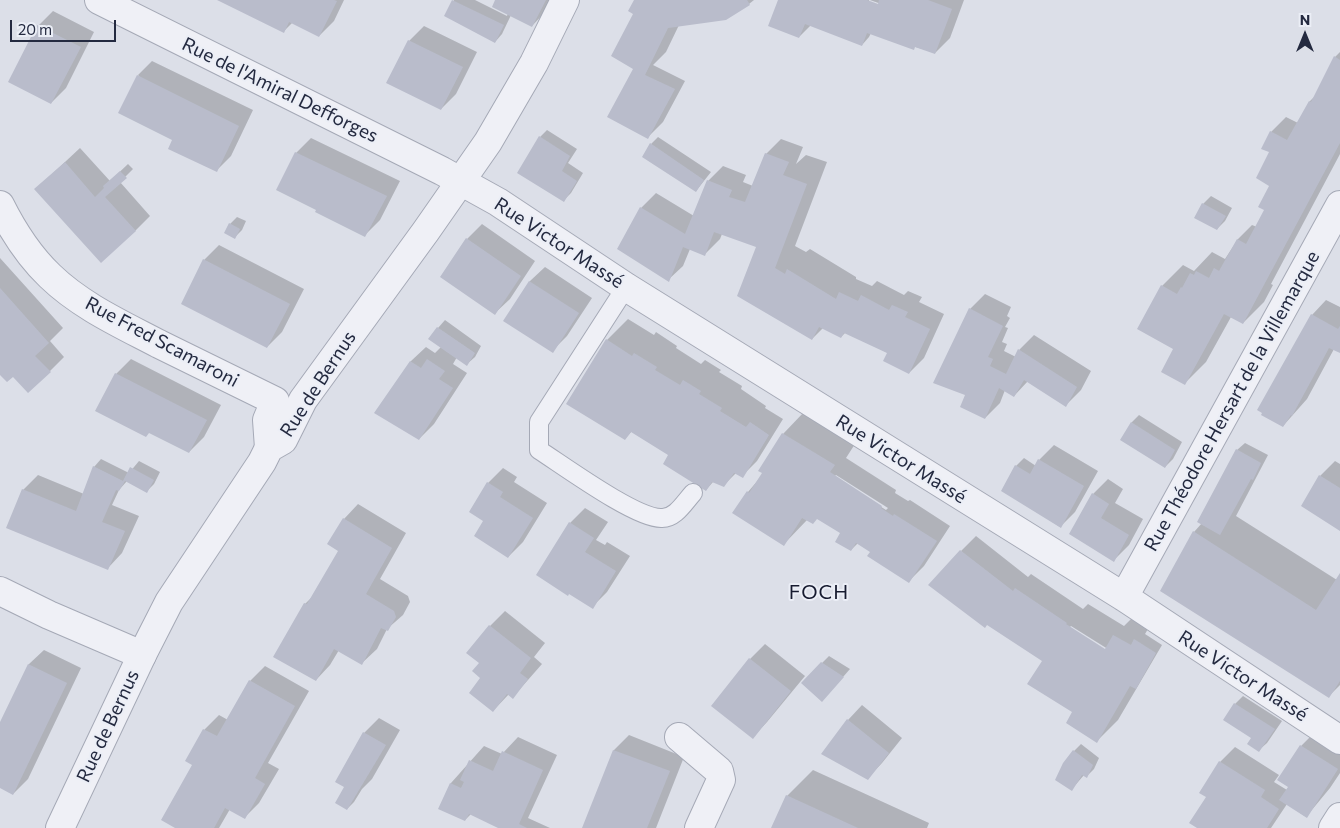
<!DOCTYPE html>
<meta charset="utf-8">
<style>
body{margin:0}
#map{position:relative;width:1340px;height:828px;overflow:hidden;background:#dcdfe8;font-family:Commissioner,sans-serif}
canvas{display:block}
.north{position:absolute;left:1280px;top:10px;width:50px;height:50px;-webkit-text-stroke:4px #ebeef6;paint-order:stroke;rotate:0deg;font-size:14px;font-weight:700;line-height:20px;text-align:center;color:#242a40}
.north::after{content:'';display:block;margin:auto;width:18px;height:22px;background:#242a40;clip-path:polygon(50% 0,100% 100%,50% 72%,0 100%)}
.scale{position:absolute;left:10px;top:20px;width:106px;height:22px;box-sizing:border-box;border:2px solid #242a40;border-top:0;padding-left:6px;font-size:15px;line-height:18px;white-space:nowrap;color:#242a40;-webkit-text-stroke:4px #ebeef6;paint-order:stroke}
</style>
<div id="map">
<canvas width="1340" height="828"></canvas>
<div class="north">N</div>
<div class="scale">20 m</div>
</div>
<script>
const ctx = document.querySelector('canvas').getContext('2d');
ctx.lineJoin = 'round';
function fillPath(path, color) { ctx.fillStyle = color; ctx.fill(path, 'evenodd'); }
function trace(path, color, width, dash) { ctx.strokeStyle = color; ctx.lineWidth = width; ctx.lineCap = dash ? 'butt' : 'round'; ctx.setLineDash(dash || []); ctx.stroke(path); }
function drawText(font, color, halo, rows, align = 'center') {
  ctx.font = font + ' Commissioner,sans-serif'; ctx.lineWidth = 4; ctx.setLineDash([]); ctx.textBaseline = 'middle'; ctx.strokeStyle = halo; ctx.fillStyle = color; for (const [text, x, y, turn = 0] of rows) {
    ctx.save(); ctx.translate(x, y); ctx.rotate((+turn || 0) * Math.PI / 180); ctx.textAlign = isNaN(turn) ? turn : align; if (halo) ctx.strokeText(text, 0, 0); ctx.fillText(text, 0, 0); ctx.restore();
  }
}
fillPath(new Path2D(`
 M220 0H344L334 21 319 36 293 22 284 31Z
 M454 0H475L507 16 508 13 496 0H552L546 11 532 26 511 15 502 34 495 42 446 15Z
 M635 0H754L749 4 679 25 666 52 653 65 685 81 663 122 648 137 634 69Z
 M780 0H869V2L883 7 884 5 870 0H964L950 38 935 53 871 33 869 37 862 45 811 25 799 37Z
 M53 11 94 32 66 88 51 103 10 81 38 26Z
 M424 26 477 52 456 94 441 109 409 41Z
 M1340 52V154L1271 284 1273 285 1264 302 1243 323 1231 317 1206 362 1185 383 1175 349 1162 286 1183 265 1194 271 1212 252 1225 259 1238 239 1252 225 1257 227 1266 210 1271 185V152L1263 148 1271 132 1286 117 1298 123 1310 101 1315 96 1335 57Z
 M152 61 253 110 231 156 216 171 138 75Z
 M547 130 577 149 568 163 583 173 571 193 564 200 540 137Z
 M658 137 711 172 696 191 651 144Z
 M311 138 400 181 380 220 365 235 318 209 296 153Z
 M781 139 803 147 796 164 806 155 827 162 795 246 806 252 810 249 856 277V279L872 286 877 281 904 295 908 291 922 297 919 302 944 314 924 358 909 373 888 353 846 332 841 337 823 328 812 339 760 242 722 234 720 239 705 254 690 249 683 266 668 280 641 208 656 193 694 216 708 181 723 166 746 175 743 182 753 186 766 154Z
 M80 148 110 181 128 164 133 169 120 182 150 216 135 231 51 175Z
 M1211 196 1232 208 1225 221 1217 229 1203 204Z
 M237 217 246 221 242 230 235 237 230 224Z
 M482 224 535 261 510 299 495 313 442 277 467 239Z
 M219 245 304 289 282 332 267 347 204 260Z
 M0 258 63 328 50 341 64 357 50 371 13 375 0 373Z
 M545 267 592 298 567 336 552 351 505 320 530 281Z
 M985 294 1011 307 1007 316 1010 318 1005 327 1008 328 1002 342 1007 344 1004 351 1016 357 1019 350 1034 335 1091 371 1081 390 1066 405 1028 381 1014 396 1005 390 1000 403 985 418 967 395 970 309Z
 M1326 300 1340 307V352L1334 349 1307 399 1283 426 1312 315Z
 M628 319 654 335 656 332 677 346 676 348 701 364 705 360 721 370 719 372 742 386 741 389 766 406 765 408 783 419 757 461 742 476 736 473 724 485 713 482 706 490 669 454 632 431 625 439 607 340Z
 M445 320 481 346 475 357 467 364 457 357 453 364 467 373 434 424 419 439 376 412 411 361 426 347 435 353 441 347 438 328Z
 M131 359 221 405 204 437 189 452 116 374Z
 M804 412 855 444 846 458 896 490 895 493 908 501 910 500 950 526 924 566 909 581 872 551 858 543 851 550 842 533 817 518 807 520 784 544 734 513 748 492 764 473 760 470 783 434ZM836 475 888 508 886 510 834 477Z
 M1139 415 1182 442 1173 459 1165 467 1122 440 1132 422Z
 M1245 443 1268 455 1236 516 1337 580 1340 575V685L1329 696 1194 532 1202 523 1237 450Z
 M1054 445 1098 471 1075 512 1060 527 1003 490 1016 466 1024 458 1036 466 1039 460Z
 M101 459 129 473 139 461 160 472 154 484 147 491 127 481 119 490 112 505 139 516 122 553 108 568 23 490 38 475 84 494 94 467Z
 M1335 461 1340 464V530L1320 476Z
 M503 468 517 477 514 482 547 503 523 542 508 557 485 521 470 511 488 483Z
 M1108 479 1123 489 1115 503 1143 519 1129 545 1114 560 1093 494Z
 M358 504 406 533 380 579 408 596 410 602 403 615 387 629 377 649 362 663 339 650 330 665 316 680 305 604 313 596 340 550 344 519Z
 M585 508 608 522 596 540 605 545 607 542 630 556 607 592 592 607 570 592V523Z
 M976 536 1028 577 1031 574 1083 609 1088 604 1124 626 1136 614 1151 624 1145 634 1162 645 1118 720 1097 741 1074 712 1047 656 961 551ZM1071 626 1111 651 1110 653 1069 628Z
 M505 611 545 643 534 657 542 664 513 697 509 694 493 711 485 673 481 663 490 626Z
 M765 644 805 676 767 722 753 737 750 659Z
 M44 650 81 668 28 779 13 794 0 787V725L29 664Z
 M829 656 850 669 829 693 822 663Z
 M265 666 309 691 268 763 279 769 259 803 244 818 230 809 219 828H177L193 765 204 730 219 715 228 720 250 681Z
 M1243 696 1282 721 1267 743 1259 750 1253 738 1225 720 1235 704Z
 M862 705 902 738 882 763 868 778 848 720Z
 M379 718 400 730 372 779 362 789 354 802 347 809 364 733Z
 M1316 731 1340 746V773L1330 788 1306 817 1287 804 1271 828H1199L1208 796 1200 792 1220 762 1235 747 1279 775 1274 782 1287 790 1290 787 1279 780 1301 746Z
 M629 735 684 757 656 828H583L614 750Z
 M518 737 557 755 528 818 550 828H500L471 814 465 820 440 808 451 783 484 746 502 754Z
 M1081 744 1099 758 1094 769 1087 776 1084 775 1072 789 1074 751Z
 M813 770 929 823 927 828H772L787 796Z`), '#0003');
fillPath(new Path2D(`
 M217 0H334L337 1 319 37 289 22 284 33Z
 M452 0 504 25 495 43 444 16Z
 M495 0H546L532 27 492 7Z
 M634 0H747L750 5 726 20 668 28 645 75 675 89 648 139 607 117 633 69 611 56 633 14 628 11Z
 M778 0H867L878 4 879 0H928L952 9 935 54 915 47 914 50 867 33 862 46 805 24 799 38 768 26Z
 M37 25 81 47 51 104 8 82Z
 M408 40 463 67 441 110 386 83Z
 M1334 56 1340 60V143L1243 324 1224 314 1185 385 1161 372 1173 349 1137 329 1161 285 1177 294 1181 287 1182 288 1190 273 1194 275 1196 271 1209 278 1214 268 1219 271 1237 239 1246 244 1264 210 1258 207 1269 186 1256 178 1269 152 1261 149 1270 131 1287 140 1309 101 1311 102Z
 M137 75 239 126 217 172 168 149 172 140 118 113Z
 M539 136 570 156 562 171 577 181 564 202 517 173Z
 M650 143 704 180 696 192 642 157Z
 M295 152 387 196 365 237 315 212 316 210 276 190Z
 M765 153 789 162 783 175 807 184 775 268 785 274 787 269 836 299 839 292 858 301 861 295 889 310 892 305 908 312 905 317 930 329 909 374 883 361 887 353 844 333 841 338 819 327 812 340 737 296 756 247 714 232 705 256 683 247 669 282 617 249 640 207 685 234 707 180 732 190 729 197 745 202Z
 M65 162 95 197 104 188 103 186 120 171 127 178 105 197 136 231 101 263 34 189Z
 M1202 203 1226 216 1217 230 1194 218Z
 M229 223 240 229 235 239 224 233Z
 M466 238 521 276 495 315 440 277Z
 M203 259 290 304 267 348 181 304Z
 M529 281 579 313 553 353 503 321Z
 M0 288 49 343 35 356 51 372 28 393 13 377 7 382 0 375Z
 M969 308 1003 326 988 357 993 359 990 366 1006 374 1018 349 1077 387 1066 407 1024 380 1014 397 999 388 985 419 960 407 965 395 933 383Z
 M1311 314 1338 329 1340 326V353L1329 348 1292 416 1291 415 1283 427 1261 415 1262 413 1257 410Z
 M437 327 475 353 467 366 428 339Z
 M606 339 632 356 634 353 657 367 655 370 680 385 683 380 701 391 699 394 722 408 720 411 746 427 750 422 769 435 743 478 734 473 724 487 712 482 706 491 663 464 668 455 631 432 625 440 566 404Z
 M427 359 445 371 439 379 453 388 419 440 374 413 410 361 421 368Z
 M115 373 207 420 189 453 149 433 146 437 95 411Z
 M1131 422 1175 450 1165 468 1120 440Z
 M782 433 835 465 830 472 882 506 881 508 893 516 894 514 937 541 909 583 867 556 870 552 856 543 851 551 835 542 840 533 817 519 813 524 802 518 784 546 732 513 747 491 749 493 762 473 758 471Z
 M1236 449 1261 463 1253 480 1251 479 1220 535 1197 522Z
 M1038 459 1084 486 1061 528 1001 491 1015 465 1030 474Z
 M93 466 123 481 130 467 154 480 147 493 125 481 119 491 116 490 102 522 125 531 108 570 6 528 22 489 76 511Z
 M1319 475 1340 488V531L1301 506Z
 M487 482 503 492 500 497 533 518 508 558 474 536 483 521 469 512Z
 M1092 493 1109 504 1101 518 1129 535 1114 562 1069 534Z
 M343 518 392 548 366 594 394 611 396 617 388 631 381 628 362 665 334 649 316 681 273 657 304 603 307 604 338 551 327 544Z
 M569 522 594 538 585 552 616 571 593 609 569 594 568 596 536 575Z
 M1193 531 1316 610 1340 573V681L1329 698 1160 591Z
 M960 550 1013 591 1015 588 1067 623 1066 624 1105 649 1113 635 1131 645 1134 639 1156 653 1136 689 1130 686 1097 743 1066 723 1072 712 1027 684 1042 661 987 625 985 628 928 585Z
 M489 625 531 658 520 673 528 679 513 699 507 694 493 712 469 693 480 678 472 671 479 663 466 653Z
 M749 658 791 691 753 739 711 706Z
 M821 662 844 677 822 702 801 683Z
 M28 664 67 683 13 795 0 788V722Z
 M249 680 295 706 255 778 265 784 245 819 225 808 214 828H175L161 820 192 765 185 761 203 729 217 736Z
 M1234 703 1275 729 1259 752 1247 744 1251 738 1223 720Z
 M847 719 889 753 868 780 821 754Z
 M363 732 386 745 347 810 335 803 344 787 335 782Z
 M1300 745 1338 769 1307 818 1279 800 1288 787 1277 780Z
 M613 750 670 771 647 828H582Z
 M1073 750 1093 765 1087 778 1082 775 1072 791 1055 780 1063 763Z
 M502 751 543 770 519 824 527 828H498L469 814 465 821 438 809 450 783 461 788 464 782 460 780 469 760 493 771Z
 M1219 761 1265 790 1261 797 1279 809 1267 828H1197L1189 823 1206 797 1199 793Z
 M786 795 858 828H771Z`), '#b9bccb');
const service = new Path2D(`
 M626 287 539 422V450C564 466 635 518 661 518 675 519 684 503 693 493`);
const minor = new Path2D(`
 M99 0 442 171 498 202 626 287 1124 597 1340 740
 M0 205C13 231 29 256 50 276 81 306 121 324 159 344 198 363 236 382 275 401L267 420 269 448
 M0 591 49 615 142 655
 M1124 597 1340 205
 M679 737 719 771 721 780 699 828
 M1333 828 1340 817`);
const tertiary = new Path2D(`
 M60 828 142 655 169 602 262 462 269 448 283 440 303 400 426 231 488 142 534 63 565 0`);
trace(service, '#a5a9b6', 20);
trace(minor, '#a5a9b6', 30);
trace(tertiary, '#a5a9b6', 30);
trace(service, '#eff0f6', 18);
trace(minor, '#eff0f6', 28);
trace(tertiary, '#eff0f6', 28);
drawText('19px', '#242a40', '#ebeef6', [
 ["Rue de l'Amiral Defforges",280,90,26],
 ["Rue Victor Massé",559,243,33],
 ["Rue Fred Scamaroni",162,342,28],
 ["Rue de Bernus",318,384,-57],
 ["Rue Théodore Hersart de la Villemarque",1232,401,-61],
 ["Rue Victor Massé",901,459,32],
 ["Rue Victor Massé",1243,676,33],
 ["Rue de Bernus",108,726,-65]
]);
ctx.letterSpacing = '1px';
drawText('20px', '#171b30', '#ebeef6', [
 ["FOCH",819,592]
]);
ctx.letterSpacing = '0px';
</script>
